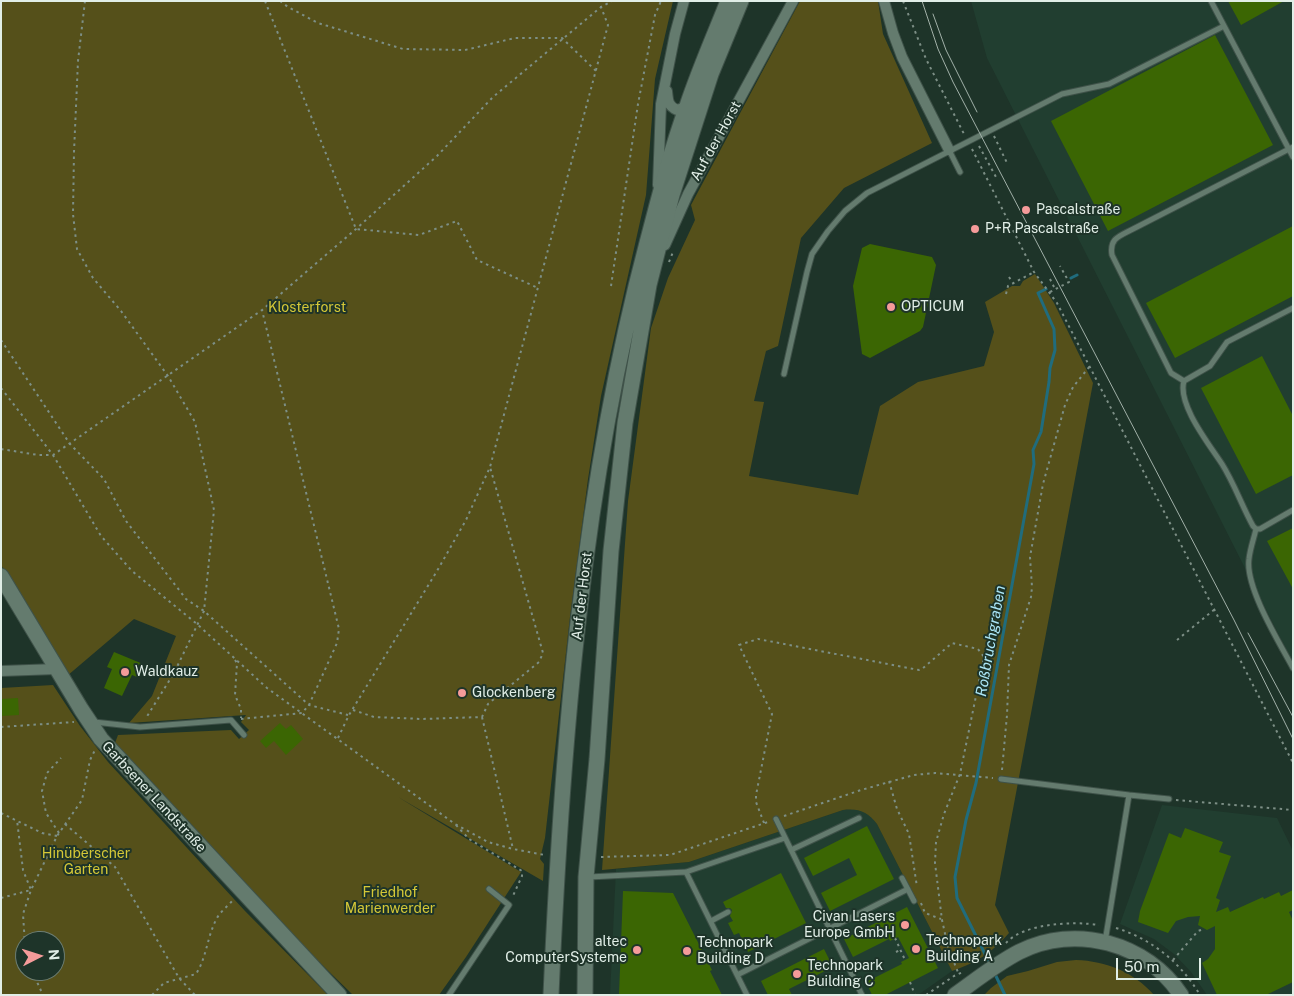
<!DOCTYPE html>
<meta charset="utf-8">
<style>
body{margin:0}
#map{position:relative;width:1294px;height:996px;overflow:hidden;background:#1e3429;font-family:"Public Sans",sans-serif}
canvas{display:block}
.frame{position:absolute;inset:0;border:2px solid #e1eee7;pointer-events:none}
.north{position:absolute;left:15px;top:931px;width:50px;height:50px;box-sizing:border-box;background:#1e3429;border:1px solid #6c7e75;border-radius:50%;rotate:85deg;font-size:14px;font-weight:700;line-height:20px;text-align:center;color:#e1eee7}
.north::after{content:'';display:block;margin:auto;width:18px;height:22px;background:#f59b9a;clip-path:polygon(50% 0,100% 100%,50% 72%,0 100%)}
.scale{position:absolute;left:1116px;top:958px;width:85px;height:22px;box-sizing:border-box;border:2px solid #e1eee7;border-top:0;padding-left:6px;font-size:15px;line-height:18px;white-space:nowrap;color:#e1eee7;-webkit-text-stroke:4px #1e3429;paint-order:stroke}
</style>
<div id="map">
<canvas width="1294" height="996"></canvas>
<div class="frame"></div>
<div class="north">N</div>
<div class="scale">50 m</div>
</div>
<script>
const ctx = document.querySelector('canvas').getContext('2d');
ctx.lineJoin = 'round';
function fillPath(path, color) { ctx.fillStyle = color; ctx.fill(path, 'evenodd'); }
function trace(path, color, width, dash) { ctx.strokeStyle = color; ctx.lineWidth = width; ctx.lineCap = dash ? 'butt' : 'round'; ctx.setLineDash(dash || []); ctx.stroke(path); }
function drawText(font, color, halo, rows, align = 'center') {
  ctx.font = font + ' "Public Sans",sans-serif'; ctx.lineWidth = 4; ctx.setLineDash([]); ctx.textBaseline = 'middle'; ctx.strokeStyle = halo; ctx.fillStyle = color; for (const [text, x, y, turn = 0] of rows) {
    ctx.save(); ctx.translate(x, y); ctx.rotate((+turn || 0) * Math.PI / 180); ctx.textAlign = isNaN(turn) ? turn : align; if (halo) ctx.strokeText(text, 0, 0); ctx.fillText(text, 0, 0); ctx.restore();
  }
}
fillPath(new Path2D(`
 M971 1H1293V663L987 58Z
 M1162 805 1277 818 1293 851V995H1207L1191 972 1174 954 1154 939 1120 924Z
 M852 809 862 810 871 816 877 824 952 971 918 995H610L616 869 689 862 843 810Z`), '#213e30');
fillPath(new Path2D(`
 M1 1H673L655 79 646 195 601 396 588 479 570 617 545 838 540 859 544 864 543 881 398 797 521 872 466 957 439 995H353L260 904 115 743 118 735 231 730 239 739 249 730 241 722 246 715 129 723 152 696 176 636 134 619 67 676 1 565Z
 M800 1H878L883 34 932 143 844 188 801 238 778 346 766 351 754 401 764 402 749 476 858 495 880 406 918 382 984 366 994 332 985 302 1012 286H1020L1023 281 1035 274 1054 303 1093 383 995 905 1009 933C989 955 979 961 952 971L877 824C868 812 859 808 843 810L689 862 602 870 628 501 651 328 668 278 695 220 691 205Z
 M53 685 80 726 108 762 245 911 328 995H1V688ZM25 941H55V971H25Z
 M1076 960C1106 961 1134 972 1154 995H984L991 988 1007 976 1028 971 1057 962Z`), '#55501a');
trace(new Path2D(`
 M1071 278 1077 275
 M990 964 957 898 955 877 966 820 976 783 1034 464 1033 450 1041 432 1049 382 1050 368 1055 350 1054 329 1038 293 1046 289
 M994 972 1005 995`), '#206c7d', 3);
fillPath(new Path2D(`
 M1228 1H1284L1241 25Z
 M1215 35 1273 145 1108 231 1051 121Z
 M1293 226V296L1175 358 1146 303Z
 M870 244 932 257 936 265 923 327 920 331 870 358 862 354 853 286 862 248Z
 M1262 356 1293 416V475L1256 494 1201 388Z
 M1293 528V589L1267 541Z
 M114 652 143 664 137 677 132 675 122 696 104 688 112 669 107 667Z
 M18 698 19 715 1 716V699Z
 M280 723 286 729 291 725 303 739 286 755 274 741 266 748 260 741Z
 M867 826 894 879 830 911 821 893 857 875 849 858 813 876 804 858Z
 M1185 828 1223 842 1219 852 1231 856 1216 898 1220 900 1216 912 1228 907 1230 912 1263 897 1264 899 1279 892 1281 896 1293 890V910L1289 912 1293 921V982L1266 995H1217L1202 963 1208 959 1215 949V926L1207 930 1198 925 1200 916 1188 917 1176 921 1168 933 1138 922 1140 911 1169 833 1181 838Z
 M781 873 806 923 748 952 739 933 734 935 728 923 733 921 730 916 732 910 730 908H726L723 902Z
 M623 891 673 893 712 970 710 971 722 995H619Z
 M907 907 938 968 885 995H872L866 982 902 964 901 962 909 958 898 937 890 941 889 939 853 957 844 939Z
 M824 949 833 967 789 989 792 995H768L761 981Z`), '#3b6603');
const lane = new Path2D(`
 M1211 1 1293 157
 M949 150 960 172
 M1293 308 1227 342 1210 366 1184 381C1177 404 1209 444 1222 464 1234 483 1242 506 1253 526L1256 529H1260L1293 510
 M784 374 807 272 812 254 828 231 845 211 867 193 1062 94 1109 84 1224 26
 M1184 381 1171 373 1112 255C1109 238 1120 236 1133 229L1293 147
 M1256 529C1254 538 1250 549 1249 559 1245 587 1279 642 1293 668
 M94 722 140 727 231 720 244 735
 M1001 779 1129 795 1105 942
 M1129 795 1169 799
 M776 819 862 995
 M791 850 859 818
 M686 872 747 995
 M589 877 686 872 785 838
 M902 878 914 901
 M711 921 728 912
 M737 975 908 889
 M449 995 509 905 489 889`);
const street = new Path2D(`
 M884 1 893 33 902 57 949 150
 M667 91C668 101 668 106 677 110L686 107
 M658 185 661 104 675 34 684 1
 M665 245 688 194 793 1
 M1 671 57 669`);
const secondary = new Path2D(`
 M1 576 81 709 101 739 339 995
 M551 995C562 742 582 488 647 243 659 197 671 150 687 106 699 70 714 36 728 1
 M585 995 586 877 597 759 611 551 625 423 649 285 672 195 711 74 741 1
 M955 995C976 980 996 964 1019 952 1075 923 1147 943 1181 995`);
trace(lane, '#3f5249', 7);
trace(street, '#3f5249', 12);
trace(secondary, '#3f5249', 17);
trace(new Path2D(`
 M85 1 78 61 74 152 73 214 77 249 93 278 121 311 168 376 195 422 214 510 204 611 174 673 146 718
 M265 1 356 229 419 235 457 221 477 260 538 288
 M280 1 288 7 318 23 403 49 465 50 515 38H562L596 71
 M903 1 926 59 964 134
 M994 136 1008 165
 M979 146 996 177
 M972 149 1034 272 1057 303 1293 763
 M669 262 673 252
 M1009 277 1013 283
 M1050 279 1055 289
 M611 286 638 104 655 15 661 1
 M1050 292 1069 282 1060 266
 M1006 294 1008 286 1034 272
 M1 340 70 444 104 479 126 521 186 599 204 611 309 705 348 715
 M1 388 53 455 101 536 132 571 197 624 267 688 455 824 488 842 513 849 545 855
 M1 449 38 455H53L262 310 356 229 437 156 493 97 601 7V1
 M1177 640 1215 609
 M235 660 237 663 235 695 241 709V718
 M353 710 374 717 422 719 482 717 488 704 539 662 543 653 490 467
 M482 717 513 849
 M241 719 302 713 309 705 337 643 339 629 262 310
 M1 727 74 722
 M338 738 349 715 437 571 466 520 490 467 608 25 601 7 612 1
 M1002 770 1007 715 1009 665 1031 597 1032 587 1030 557 1043 484 1065 405 1073 387 1090 366
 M889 781 897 809 909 834 917 887
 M1176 800 1293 810
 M1 813 42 833 57 836
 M784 816 861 790 914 775 935 773 993 778
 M764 823 756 802V795L772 714 739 645 758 639 919 670 922 669 952 643 978 649 984 657 960 774 944 814 936 842 935 863 942 920 948 947 959 975
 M65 824 115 867 179 978 195 995
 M456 825 469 839 522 871V876L512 898
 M59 833 46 813 42 791 47 773 61 758
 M601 857 670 855 768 822
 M1 898 31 890 23 870 17 820
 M921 903 925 913 941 919
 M1116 928C1152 939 1181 963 1200 995
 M895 938 905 960
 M1006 943C1024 923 1074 921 1099 925
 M25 945 23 914 31 890 57 836 82 800 90 760 95 750
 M896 952 900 950
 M1173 960 1198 931 1204 929
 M32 971 43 995
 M910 982 915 995
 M152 995 164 983 196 974C207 957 207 936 217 918 221 911 228 906 233 900
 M926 995 954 976 963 972`), '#7d8f86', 2, [2.5, 4]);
trace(lane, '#647b6e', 5);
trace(street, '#647b6e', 10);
trace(secondary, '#647b6e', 15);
trace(new Path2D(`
 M922 1 938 49 953 82 1234 620 1293 739
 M933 14 946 50 977 112
 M1248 633 1293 717`), '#a2b1a9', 1);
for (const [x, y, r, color] of [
 [1026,210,5,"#f59b9a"],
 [975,229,5,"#f59b9a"],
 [891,307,5,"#f59b9a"],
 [125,672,5,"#f59b9a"],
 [462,693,5,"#f59b9a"],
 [905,925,5,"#f59b9a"],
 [916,949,5,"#f59b9a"],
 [637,950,5,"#f59b9a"],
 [687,951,5,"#f59b9a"],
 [797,974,5,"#f59b9a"]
]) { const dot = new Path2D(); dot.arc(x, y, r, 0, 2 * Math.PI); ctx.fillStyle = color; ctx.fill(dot); trace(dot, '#1e3429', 2); }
drawText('14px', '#e1eee7', '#1e3429', [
 ["Auf der Horst",716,141,-61],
 ["Auf der Horst",582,596,-83],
 ["Garbsener Landstraße",154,797,47]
]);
drawText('14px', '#e1eee7', '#1e3429', [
 ["Pascalstraße",1036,210],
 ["P+R Pascalstraße",985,229],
 ["OPTICUM",901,307],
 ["Waldkauz",135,672],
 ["Glockenberg",472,693],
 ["Civan Lasers",895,917,"right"],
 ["Europe GmbH",895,933,"right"],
 ["Technopark",926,941],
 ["Building A",926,957],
 ["altec",627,942,"right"],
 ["ComputerSysteme",627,958,"right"],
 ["Technopark",697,943],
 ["Building D",697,959],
 ["Technopark",807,966],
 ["Building C",807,982]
], 'left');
drawText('14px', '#d5c837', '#1e3429', [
 ["Klosterforst",307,308],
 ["Hinüberscher",86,854],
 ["Garten",86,870],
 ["Friedhof",390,893],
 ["Marienwerder",390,909]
]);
drawText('italic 15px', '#abe5f5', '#1e3429', [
 ["Roßbruchgraben",991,641,-80]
]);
</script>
